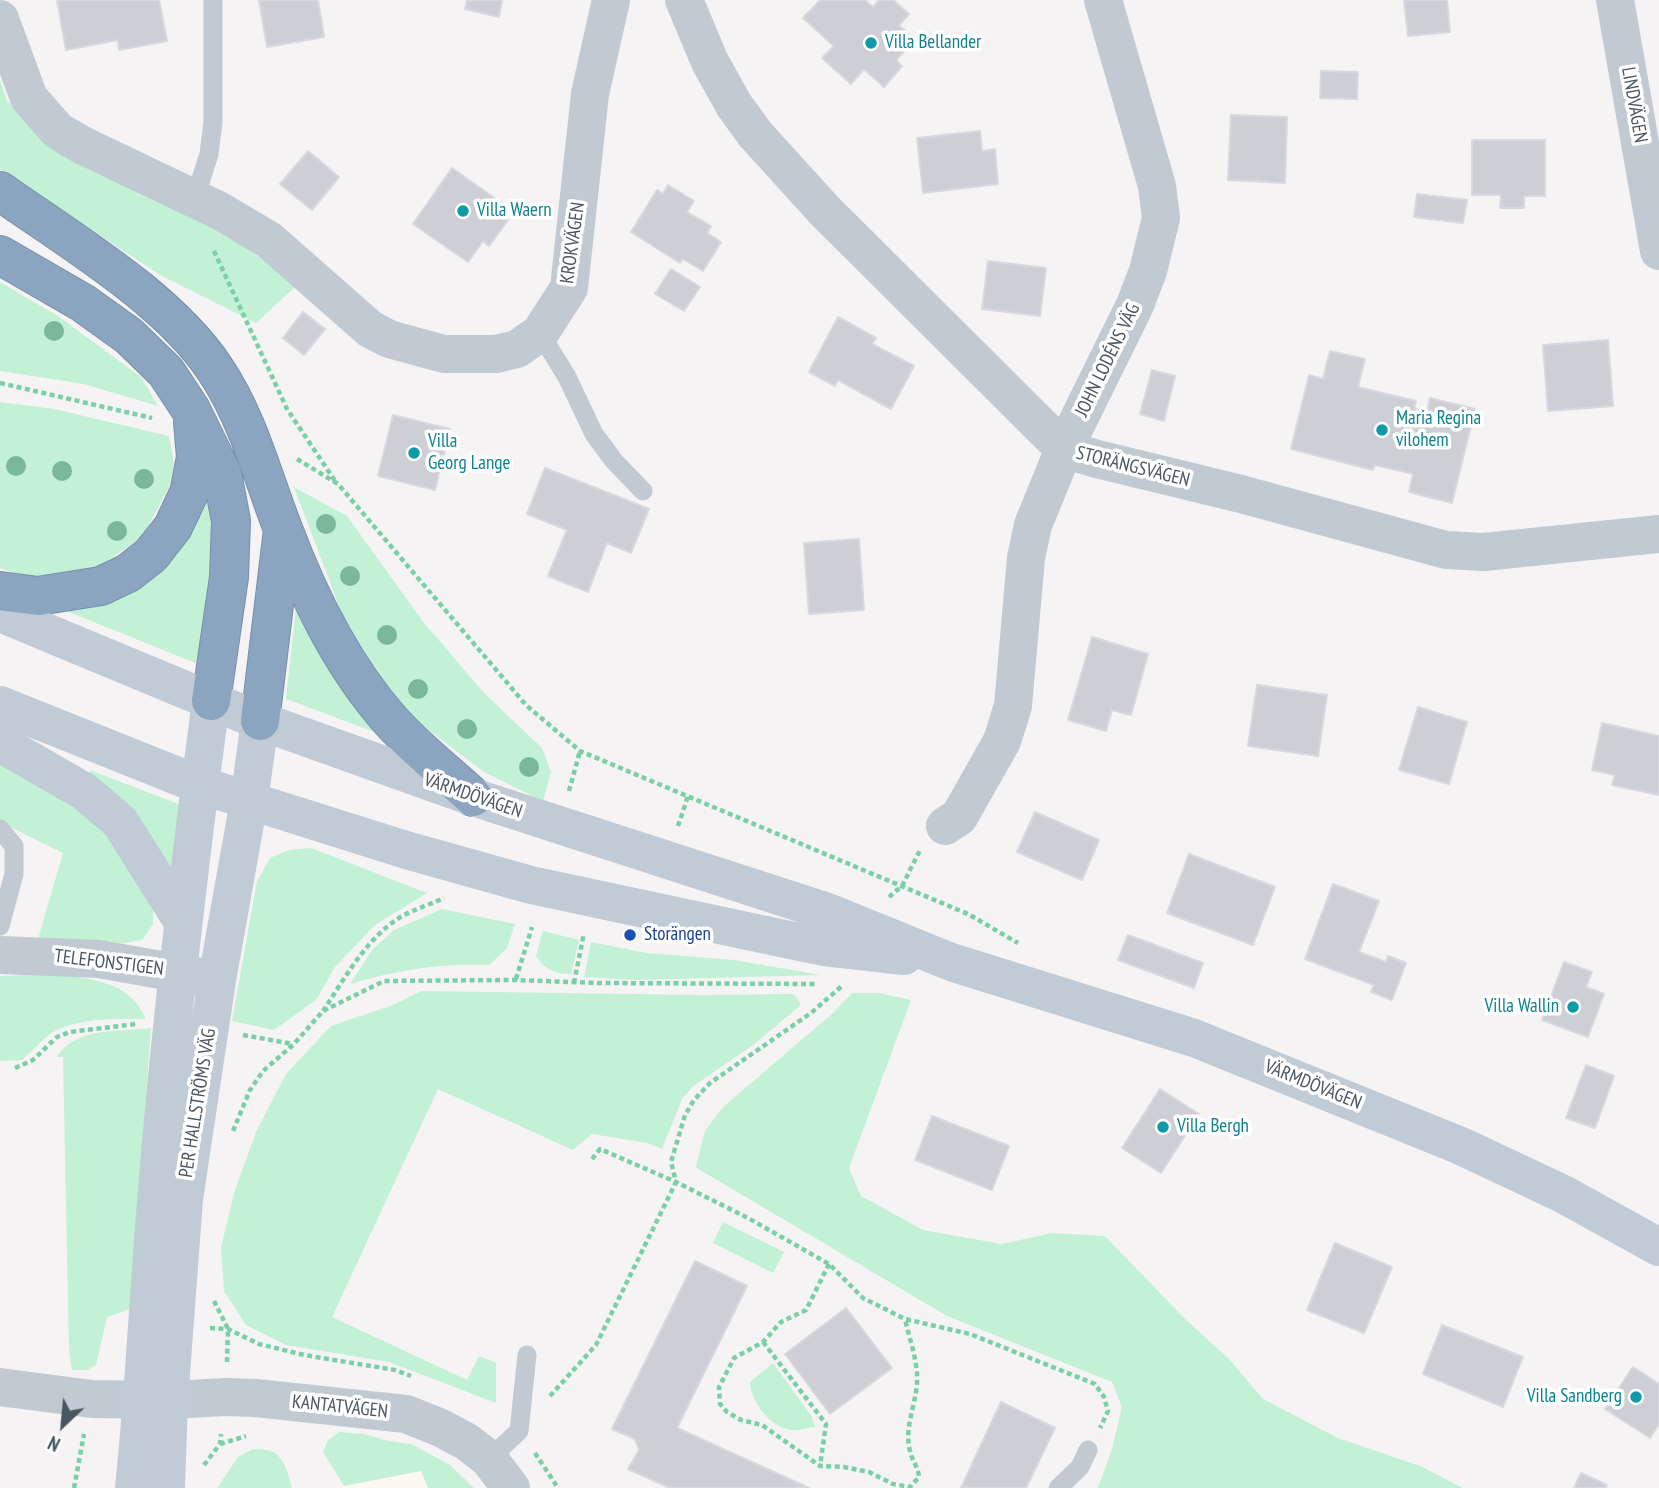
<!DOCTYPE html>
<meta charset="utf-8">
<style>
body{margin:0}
#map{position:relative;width:1659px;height:1488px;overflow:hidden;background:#f5f3f3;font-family:"PT Sans Narrow",sans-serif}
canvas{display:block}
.north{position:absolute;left:28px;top:1390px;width:70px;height:70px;-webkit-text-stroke:5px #fff;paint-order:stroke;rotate:206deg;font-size:19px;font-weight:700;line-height:28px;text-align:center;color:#4a5661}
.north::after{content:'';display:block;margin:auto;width:24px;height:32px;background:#4a5661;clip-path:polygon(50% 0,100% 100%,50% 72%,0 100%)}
</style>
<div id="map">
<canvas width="1659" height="1488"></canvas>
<div class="north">N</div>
</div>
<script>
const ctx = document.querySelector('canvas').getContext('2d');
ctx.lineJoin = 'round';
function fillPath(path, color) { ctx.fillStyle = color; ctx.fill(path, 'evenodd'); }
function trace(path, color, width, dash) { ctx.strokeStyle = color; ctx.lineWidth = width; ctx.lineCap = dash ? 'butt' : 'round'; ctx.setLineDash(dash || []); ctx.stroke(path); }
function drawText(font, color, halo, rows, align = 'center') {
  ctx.font = font + ' "PT Sans Narrow",sans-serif'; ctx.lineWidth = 7; ctx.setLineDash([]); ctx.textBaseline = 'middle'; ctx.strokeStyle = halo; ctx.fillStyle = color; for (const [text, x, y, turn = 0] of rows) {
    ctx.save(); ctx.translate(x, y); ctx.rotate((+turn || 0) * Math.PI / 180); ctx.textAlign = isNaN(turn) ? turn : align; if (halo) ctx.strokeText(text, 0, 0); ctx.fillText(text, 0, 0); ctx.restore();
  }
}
fillPath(new Path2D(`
 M422 1471 428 1488H333L385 1478Z`), '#fdf9ef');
fillPath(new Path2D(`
 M0 80 7 101 66 154 219 227 297 285 256 323 160 275 0 169Z
 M0 282 58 316 141 377 158 406 84 384 0 371Z
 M0 402 54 409 169 436 174 464 168 489 142 537 100 566 64 578H27L0 568Z
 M294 487 347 516 424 623 485 694 542 748 551 772 543 801 484 772 405 712 346 625Z
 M209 496 213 557 198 664 66 611 194 521Z
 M297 598 377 733 286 699Z
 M0 762 108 828 153 905V924L142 940 124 943 38 939 63 853 0 822Z
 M90 770 186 807 175 881 91 778Z
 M311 848 427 893 375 925 335 967 316 1000 274 1030 232 1021 257 881 270 858 289 850Z
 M442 909 515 924 507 948 489 965C440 963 397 970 350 984L373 949 394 930Z
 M543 931 579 940 571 974C555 974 545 970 536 956Z
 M591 942 647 953 734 960 820 975 634 980 584 977Z
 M66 974C100 982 130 983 146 1019 117 1019 84 1017 57 1030 44 1036 33 1051 22 1060L0 1061V976Z
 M421 991 704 995 794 994 801 1005 753 1045 692 1087 682 1099 662 1149 647 1143 592 1134 573 1150 438 1089 332 1317 467 1380 479 1356 496 1363V1403L389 1362 286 1345 246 1325 224 1291 221 1248 234 1193 256 1132 286 1074 331 1026 393 1005Z
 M852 993H879L911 1000 849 1168 861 1196 923 1230 1002 1244 1052 1233 1105 1236 1185 1319 1229 1359 1263 1399 1338 1438 1420 1466 1463 1488H1098L1112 1449 1122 1407 1112 1382 947 1316 700 1170 696 1167 705 1131 723 1107 832 1014Z
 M151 1028 130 1309 107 1317 96 1365 87 1370H72L69 1350 63 1057H57C75 1027 118 1032 151 1028Z
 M723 1222 784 1252 773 1273 713 1243Z
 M773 1363 812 1417 815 1427C807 1428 795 1432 787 1429 769 1425 750 1400 750 1382Z
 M339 1432 364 1434 388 1441 411 1444 450 1465 474 1488H428L421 1471 344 1486 323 1452 328 1440Z
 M253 1449C272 1449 280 1452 287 1471 289 1478 291 1481 292 1488H217L238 1457Z`), '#c3f1d5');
const building = new Path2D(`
 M57 0H159L167 41 119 50 118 40 66 50Z
 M259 0H318L324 37 267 47Z
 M467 0H502L499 17 465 9Z
 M820 0H865L873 7 879 0H893L909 14 899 25 915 40 896 60 902 66 884 87 864 69 851 84 822 58 834 46 803 18Z
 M1404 0H1447L1450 32 1408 36Z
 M1321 71 1358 72 1357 99 1320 98Z
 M1231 115 1287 117 1285 183 1228 180Z
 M980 131 982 151 995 149 998 184 923 193 917 138Z
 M1472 140H1545V196H1524V208H1500L1501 195H1472Z
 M308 151 339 177 312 210 280 184Z
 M452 168 507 207 501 216 508 220 489 246 483 241 468 262 413 224Z
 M668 185 694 201 687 212 711 226 707 233 721 242 703 271 683 259 680 263 631 232 657 190 663 194Z
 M1417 194 1467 200 1463 223 1414 217Z
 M988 261 1046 268 1040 316 982 309Z
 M671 269 700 287 684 311 655 294Z
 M303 312 325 329 304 355 283 338Z
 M838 317 876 338 872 344 914 366 891 409 838 380 835 386 809 372Z
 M1608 340 1613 406 1548 411 1543 345Z
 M1330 351 1365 359 1358 387 1416 401 1414 409 1427 412 1430 398 1475 409 1452 503 1409 492 1413 474 1375 465 1373 470 1291 449 1309 375 1323 379Z
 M1152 370 1175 376 1164 421 1140 414Z
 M393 415 450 429 435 490 378 476Z
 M545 468 649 509 631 553 607 543 588 592 548 576 567 530 527 514Z
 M859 539 864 610 809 614 804 543Z
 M1092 637 1148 654 1131 715 1112 710 1106 731 1068 720Z
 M1257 685 1327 695 1318 756 1248 746Z
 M1418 707 1467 722 1449 784 1399 770Z
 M1602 723 1659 736V795L1612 785 1615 775 1592 770Z
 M1035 812 1099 840 1082 880 1017 852Z
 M1189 854 1275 887 1253 945 1167 913Z
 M1333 884 1379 901 1359 952 1386 962 1388 956 1406 963 1392 1000 1371 992 1374 985 1305 959Z
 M1128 935 1203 963 1194 988 1118 960Z
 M1564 962 1592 972 1586 987 1604 994 1588 1037 1542 1020Z
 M1586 1065 1614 1076 1595 1128 1566 1118Z
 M1160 1089 1199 1114 1161 1173 1122 1148Z
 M932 1116 1009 1146 992 1190 915 1160Z
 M1335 1243 1392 1267 1364 1333 1307 1310Z
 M695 1261 747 1286 677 1428 809 1488H670L628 1469 639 1450 635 1439 612 1429Z
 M846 1308 892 1368 830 1414 785 1354Z
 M1442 1325 1523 1357 1503 1407 1423 1374Z
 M1633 1367 1659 1384V1424L1650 1438 1605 1409Z
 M1001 1402 1055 1428 1026 1488H961Z
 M1581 1473 1607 1485 1605 1488H1574Z`);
fillPath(building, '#cdcfd5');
trace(building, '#d7d9de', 2);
const highway = new Path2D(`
 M0 191C69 240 168 298 215 369 248 418 262 475 283 529 309 598 342 666 391 721 416 749 446 772 473 797
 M0 255 83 303 129 336 166 372 191 410 222 473 231 521 229 577 211 701
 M0 591 38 596 101 586 128 573 151 555 173 527 189 493 196 457 193 422
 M260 721 283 530`);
trace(highway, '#7690ad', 40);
trace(new Path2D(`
 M214 251 287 409 335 481
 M0 383 152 418
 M297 459 338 484 526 705 580 751 968 914 1018 943
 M569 791 580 751
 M678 826 688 796
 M889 897 902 886 920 850
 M516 979 532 927
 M574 983 584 933
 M323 1011C345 978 368 935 404 915 416 909 431 904 444 898
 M243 1035 293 1044
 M15 1068 33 1060 57 1037 70 1032 136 1024
 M233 1131 250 1090 263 1071 294 1044 323 1011 384 981 515 980 598 983 816 984
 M592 1159 600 1149 676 1182 748 1218 829 1264 863 1298 905 1319 970 1334 1095 1384 1104 1397 1108 1411 1100 1428
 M829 1264 806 1310 781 1322 763 1342 734 1358 719 1387 720 1404 727 1412 741 1420 762 1425 820 1466 844 1467 869 1472 893 1484 910 1487 919 1477C918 1466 912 1461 910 1451 903 1426 919 1399 917 1374 916 1356 909 1337 905 1319
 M214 1301 228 1329 227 1362
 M210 1328 228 1329 259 1344 304 1355 395 1370 411 1376
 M763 1342 826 1424 820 1466
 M550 1396 596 1345 676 1182 671 1162 685 1115 694 1100 710 1083 811 1013 843 985
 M220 1444 246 1436
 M535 1453 558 1488
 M204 1465 220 1444 221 1434
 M74 1488 84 1434`), '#7ad0a6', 4.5, [5, 3.5]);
trace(new Path2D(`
 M195 198 209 154 213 122V0
 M540 333 567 377 594 434 614 461 643 491
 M0 829 14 846V874L0 926
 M489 1459 519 1431 527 1355
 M1058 1488 1080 1467 1088 1450`), '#c1cad2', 19);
trace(new Path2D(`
 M684 0 710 62 734 105 755 134 824 210 1064 449 1097 459 1241 494 1446 550 1484 552 1659 534
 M1615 0 1659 251
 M0 19 29 98 58 131 82 145 220 211 269 240 370 329 389 339 444 354H496L517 349 540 333 569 288 590 94 611 0
 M945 826 959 817 1002 741 1013 706 1026 558 1033 525 1064 449 1135 305 1148 271 1161 218 1157 186 1103 0
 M0 955 99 959 217 980
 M0 1387 92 1399 169 1400 226 1397 256 1398 406 1414 441 1428 467 1442 489 1459 511 1488`), '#c1cad2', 38);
trace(new Path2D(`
 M0 613 260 721 473 797 828 912 951 962 1194 1038 1461 1146 1563 1194 1659 1247
 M0 705 200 785 406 850 531 885 780 938 824 947 904 956
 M0 743 85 792 120 822 183 922
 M134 1488C144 1393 148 1298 156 1202 169 1035 189 868 211 701
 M166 1488 169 1400 184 1199 217 980 249 801 260 721`), '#c1cbd6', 38);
trace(highway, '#8ba5c1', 38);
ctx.fillStyle = '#7bb799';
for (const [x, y] of [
 [54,331],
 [16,466],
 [62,471],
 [144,479],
 [326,524],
 [117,531],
 [350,576],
 [387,635],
 [418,689],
 [467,729],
 [529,767]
]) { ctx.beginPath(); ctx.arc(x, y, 10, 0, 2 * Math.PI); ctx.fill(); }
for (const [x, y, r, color] of [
 [871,43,7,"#0f9aa8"],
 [463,211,7,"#0f9aa8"],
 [1382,430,7,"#0f9aa8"],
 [414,453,7,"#0f9aa8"],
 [630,935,7,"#1a4fb4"],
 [1573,1007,7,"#0f9aa8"],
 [1163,1127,7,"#0f9aa8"],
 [1636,1397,7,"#0f9aa8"]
]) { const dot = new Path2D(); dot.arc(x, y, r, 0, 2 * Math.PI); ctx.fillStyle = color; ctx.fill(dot); trace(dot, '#fff', 2.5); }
drawText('19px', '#0d838f', '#fff', [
 ["Villa Bellander",885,43],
 ["Villa Waern",477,211],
 ["Maria Regina",1396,419],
 ["vilohem",1396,441],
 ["Villa",428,442],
 ["Georg Lange",428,464],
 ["Villa Wallin",1559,1007,"right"],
 ["Villa Bergh",1177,1127],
 ["Villa Sandberg",1622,1397,"right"]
], 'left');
drawText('19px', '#4a5661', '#fff', [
 ["LINDVÄGEN",1634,105,80],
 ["KROKVÄGEN",573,243,-82],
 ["JOHN LODÉNS VÄG",1108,360,-64],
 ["STORÄNGSVÄGEN",1133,467,14],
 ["VÄRMDÖVÄGEN",473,796,19],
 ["TELEFONSTIGEN",109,963,7],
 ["VÄRMDÖVÄGEN",1313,1085,22],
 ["PER HALLSTRÖMS VÄG",198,1103,-81],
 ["KANTATVÄGEN",340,1407,6]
]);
drawText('19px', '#164399', '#fff', [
 ["Storängen",644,935]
], 'left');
</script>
